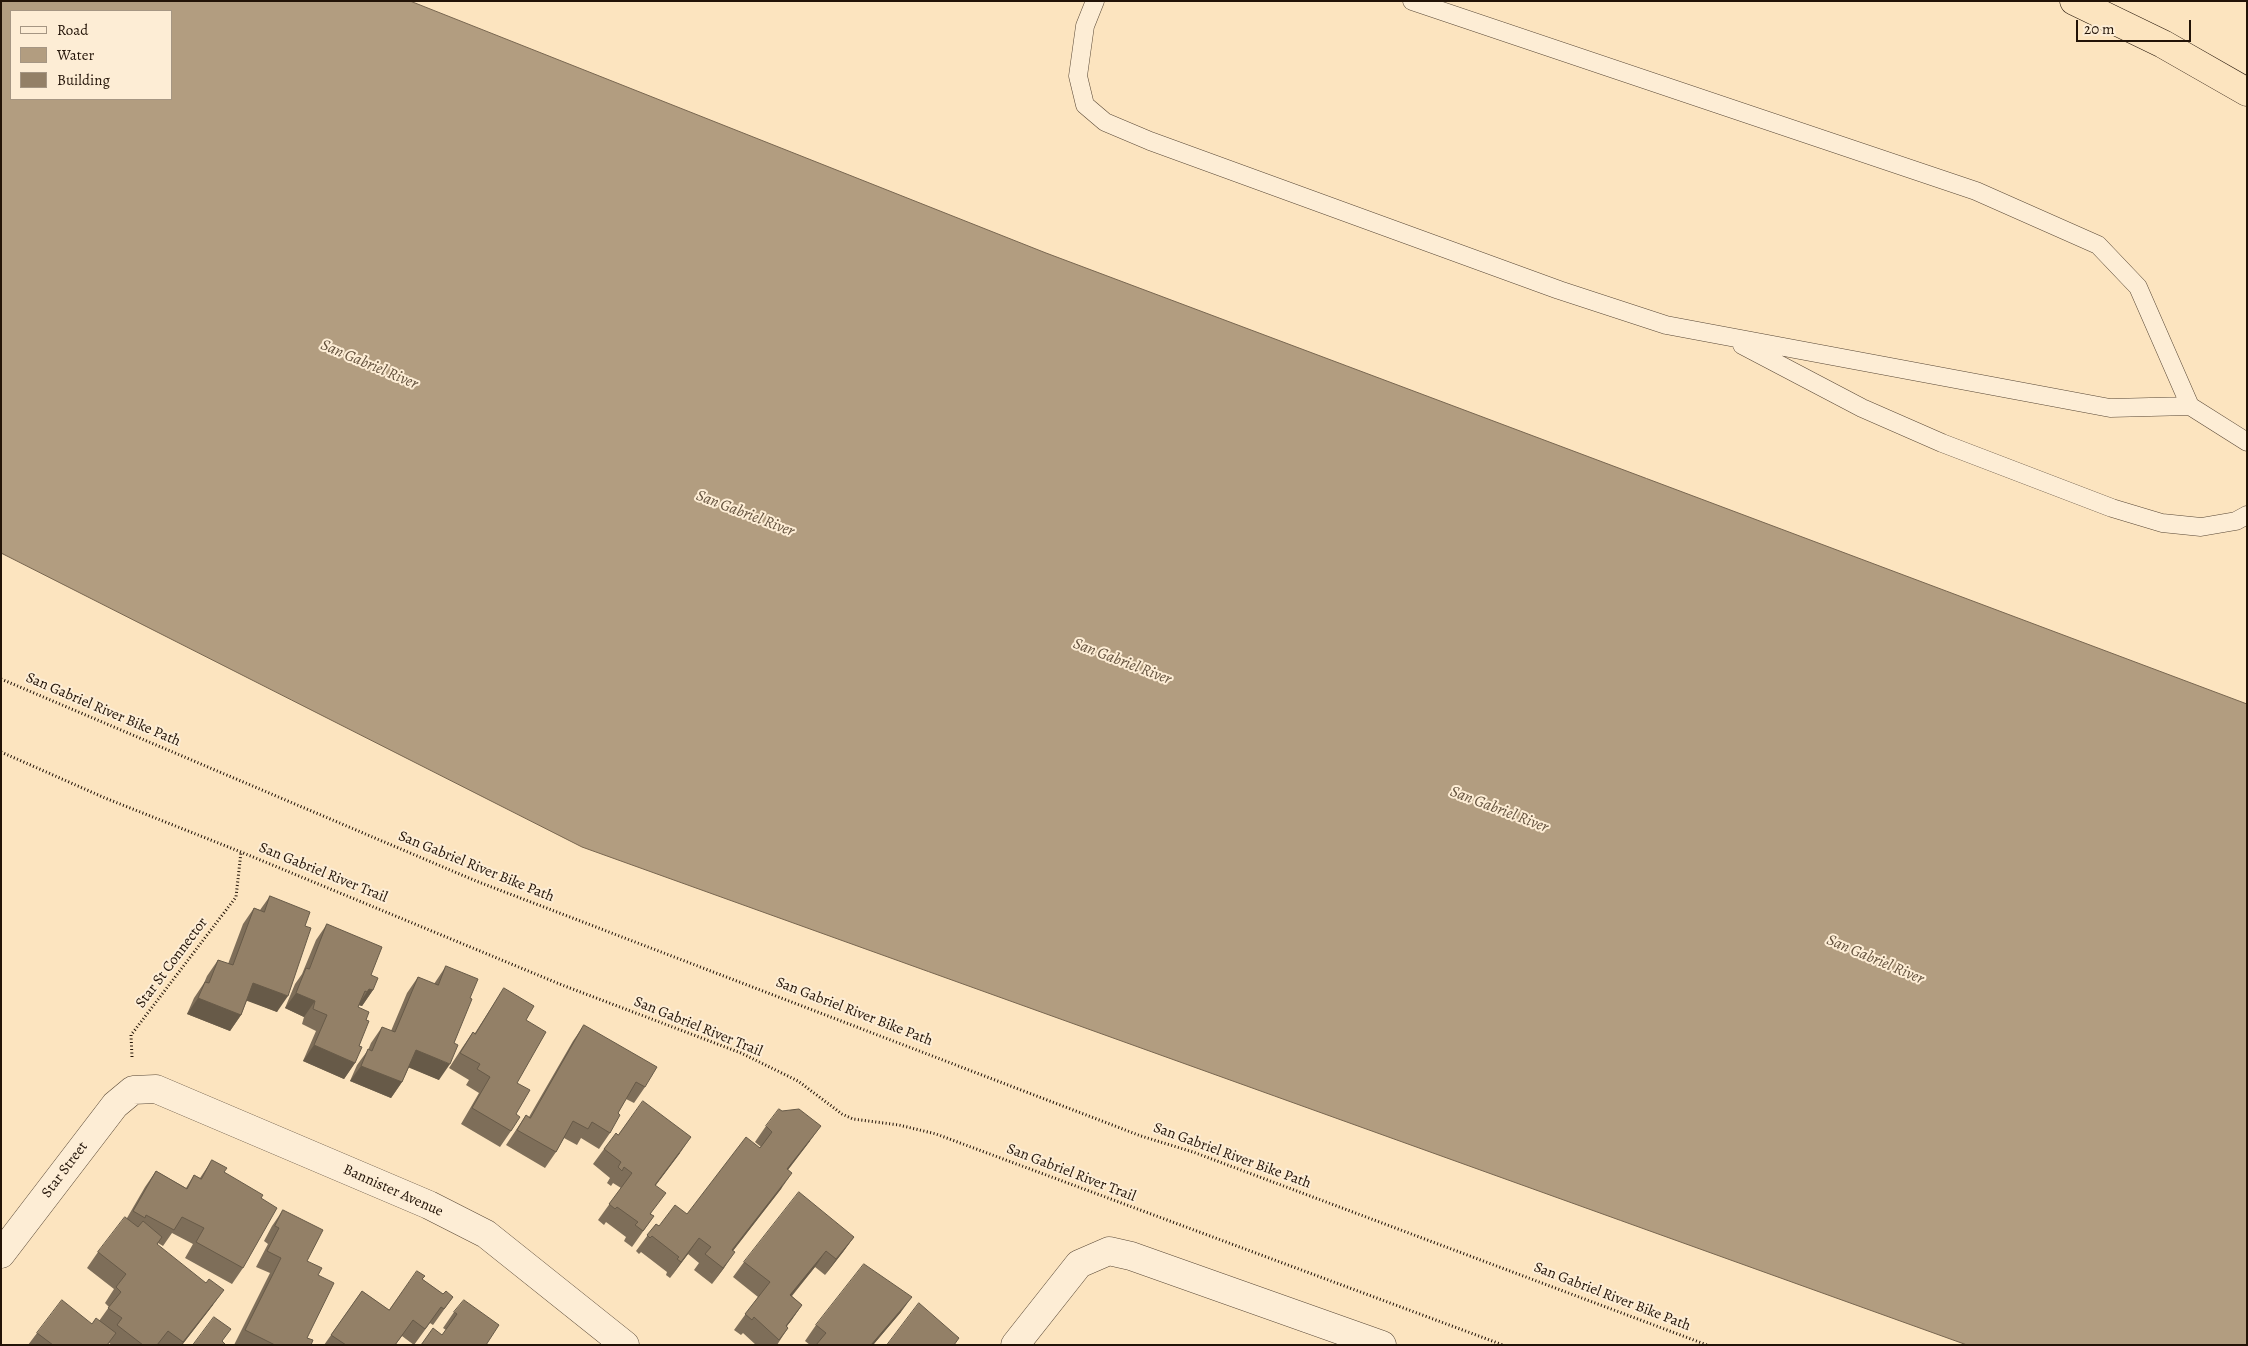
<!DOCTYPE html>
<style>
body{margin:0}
#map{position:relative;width:2248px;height:1346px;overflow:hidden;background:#fce4bf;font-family:Alegreya,serif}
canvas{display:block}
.frame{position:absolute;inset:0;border:2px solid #221307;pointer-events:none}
.legend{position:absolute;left:10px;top:10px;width:162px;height:90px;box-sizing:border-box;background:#fdedd5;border:1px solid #a59683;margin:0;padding:6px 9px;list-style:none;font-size:15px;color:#221307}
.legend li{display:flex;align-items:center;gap:10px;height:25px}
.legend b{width:25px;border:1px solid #a59683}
.scale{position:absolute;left:2076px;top:20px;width:115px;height:22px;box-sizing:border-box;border:2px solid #221307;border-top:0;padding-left:6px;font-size:15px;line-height:18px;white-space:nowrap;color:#221307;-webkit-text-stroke:4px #fdedd5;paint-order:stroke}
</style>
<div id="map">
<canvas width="2248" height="1346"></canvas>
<div class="frame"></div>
<ul class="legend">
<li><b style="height:6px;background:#fdedd5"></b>Road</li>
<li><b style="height:14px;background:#b29d80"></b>Water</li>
<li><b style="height:14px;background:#938067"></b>Building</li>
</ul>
<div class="scale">20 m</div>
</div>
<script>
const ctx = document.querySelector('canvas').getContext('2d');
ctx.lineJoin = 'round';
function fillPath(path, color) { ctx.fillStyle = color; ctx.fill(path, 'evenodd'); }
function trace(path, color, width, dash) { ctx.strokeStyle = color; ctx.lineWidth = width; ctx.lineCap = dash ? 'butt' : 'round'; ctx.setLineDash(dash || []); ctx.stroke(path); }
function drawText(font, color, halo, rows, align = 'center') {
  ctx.font = font + ' Alegreya,serif'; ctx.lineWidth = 4; ctx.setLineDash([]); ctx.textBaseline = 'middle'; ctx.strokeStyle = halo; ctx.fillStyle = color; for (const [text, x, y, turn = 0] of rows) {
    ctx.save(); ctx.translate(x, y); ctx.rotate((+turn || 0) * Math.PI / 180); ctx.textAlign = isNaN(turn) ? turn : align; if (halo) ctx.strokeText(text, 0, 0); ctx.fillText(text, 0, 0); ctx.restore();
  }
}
const water = new Path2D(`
 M1 1H410L1046 253 2247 704V1345H1967L582 847 1 553ZM11 11H171V99H11Z`);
fillPath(water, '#b29d80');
trace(water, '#786650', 1);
const service = new Path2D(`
 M1095 1 1085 26 1078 76 1085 105 1105 122 1150 141 1559 290 1666 325 2110 408 2190 406 2247 442
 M1412 1 1976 191 2098 245 2138 287 2190 406
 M1742 345 1862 408 1942 443 2112 508 2162 523 2201 527 2236 521 2247 515`);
const minor = new Path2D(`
 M1 1254 115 1105 133 1090 156 1089 429 1205 486 1234 625 1345
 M1015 1345 1079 1264 1109 1251 1131 1256 1382 1345`);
const motorway = new Path2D(`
 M2074 1 2163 44 2247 92`);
trace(service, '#584735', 19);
trace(minor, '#584735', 29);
trace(motorway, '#221307', 29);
trace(new Path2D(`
 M1 679 476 881 1141 1136 1193 1152 1707 1345
 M1 752 105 798 241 852 562 985 741 1053 798 1081 842 1114 853 1119 899 1125 936 1134 1503 1345
 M132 1057 131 1035 236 897 241 852`), '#221307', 3, [1, 2.5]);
trace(service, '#fdedd5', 18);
trace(minor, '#fdedd5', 28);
trace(motorway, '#fce4bf', 28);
fillPath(new Path2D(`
 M270 896 305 926 277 1012 247 1000 241 1015 230 1031 187 1014 194 998 204 983 207 976 218 960 228 964 243 924 254 908 260 910Z
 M327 924 371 975 373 990 362 1006 359 1005 358 1007 366 1020 355 1063 344 1079 303 1061 316 1031 302 1024 304 1017 285 1008 295 984 302 974 316 940Z
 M446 966 439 1080 409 1067 402 1082 391 1098 350 1081 357 1065 368 1050 371 1043 382 1027 391 1031 407 993 418 977 434 984Z
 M504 988 526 1020 517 1083 516 1114 511 1131 500 1147 461 1124 479 1093 466 1085 469 1080 449 1068 462 1048 473 1032 475 1033Z
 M584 1025 645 1087 634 1103 626 1099 618 1113 610 1133 599 1149 581 1138 577 1145 564 1138 556 1152 545 1168 506 1145 526 1115 529 1117 573 1041Z
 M766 1126 810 1141 788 1170 781 1189 733 1251 724 1268 712 1284 694 1270 699 1263 688 1254 670 1278 666 1275 667 1272 641 1252 639 1254 636 1251 656 1224 659 1226 687 1214 760 1148 761 1147 755 1142Z
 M618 1135 680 1153 655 1186 651 1214 654 1216 632 1247 624 1241 626 1237 606 1222 604 1225 598 1220 621 1188 613 1183 611 1186 607 1183 610 1178 593 1164 604 1149Z
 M212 1160 224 1172 261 1198 243 1268 232 1284 185 1258 193 1244 172 1233 163 1246 158 1243 157 1244 213 1305 182 1345H112L109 1343 108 1345H28L37 1333 92 1324 99 1321 109 1307 105 1303 114 1289 87 1268 98 1252 127 1218 145 1187 156 1171 186 1188 194 1175 200 1178Z
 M283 1210 307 1261 318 1275 307 1338 311 1345H234L270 1273 256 1267 268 1244 264 1241 272 1226Z
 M854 1237 843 1252 825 1275 815 1267 792 1296 802 1305 787 1326 788 1328 777 1345H756L743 1333 741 1335 734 1330 758 1297 733 1277 744 1262Z
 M422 1279 443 1294 453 1297 433 1325 430 1323 414 1345 402 1336 395 1345H324L362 1291 389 1310Z
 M454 1312 499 1325 442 1335 446 1330 443 1328Z
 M901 1312 873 1345H810L805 1341 816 1325Z`), '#7e6e59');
fillPath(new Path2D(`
 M253 983 288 996 277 1012 242 999Z
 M369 989 373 990 362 1006 358 1005Z
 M296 993 315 1001 304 1017 285 1008Z
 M198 998 241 1015 230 1031 187 1014Z
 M314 1045 355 1063 344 1079 303 1061Z
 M416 1050 450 1064 439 1080 405 1066Z
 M361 1066 402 1082 391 1098 350 1081Z
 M821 1126 810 1141 776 1185 787 1169Z
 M691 1137 680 1153 644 1201 655 1185Z
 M792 1173 781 1189 721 1266 732 1250Z
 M854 1237 843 1252 825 1275 836 1259Z
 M699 1238 688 1254 670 1278 681 1262Z
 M826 1251 815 1267 779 1311 790 1295Z
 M735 1252 724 1268 712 1284 723 1268Z
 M224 1290 213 1305 182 1345H181Z
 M912 1297 901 1312 873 1345H871Z
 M802 1305 791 1321 777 1338 786 1326Z`), '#675a48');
const building = new Path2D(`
 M270 896 310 912 305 926 311 928 288 996 253 983 241 1015 198 998 205 982 209 983 218 960 233 965 254 908 264 912Z
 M327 924 382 947 371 975 378 978 373 990 369 989 367 992 365 991 358 1007 369 1012 366 1020 369 1021 359 1046 362 1047 355 1063 314 1045 327 1015 313 1009 315 1001 296 993 306 968 309 969Z
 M446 966 478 979 470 998 472 999 454 1043 458 1045 450 1064 416 1050 402 1082 361 1066 368 1049 372 1051 382 1027 395 1032 418 977 438 985Z
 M504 988 534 1006 526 1020 546 1032 517 1083 530 1090 516 1114 520 1117 511 1131 472 1108 490 1077 477 1069 480 1064 460 1053 473 1032 475 1034Z
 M584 1025 657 1067 645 1087 636 1082 618 1113 620 1115 610 1133 592 1122 588 1129 573 1121 556 1152 517 1130 526 1115 530 1118Z
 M643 1101 691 1137 655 1185 666 1193 650 1214 654 1216 643 1231 635 1225 638 1222 617 1207 615 1209 609 1204 632 1173 624 1167 622 1171 618 1167 621 1162 604 1149 616 1133 618 1135Z
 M779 1109 782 1111 799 1109 821 1126 787 1169 792 1173 732 1250 735 1252 723 1268 705 1254 711 1247 699 1238 681 1262 677 1259 679 1257 652 1236 650 1238 647 1235 656 1224 659 1226 675 1205 687 1214 746 1137 760 1148 772 1132 766 1126Z
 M212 1160 227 1168 224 1172 263 1195 261 1198 277 1208 243 1268 196 1242 204 1228 182 1217 174 1230 146 1215 145 1218 133 1211 156 1171 187 1189 194 1175 201 1179Z
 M799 1192 854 1237 836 1259 826 1251 790 1295 802 1305 786 1326 788 1328 779 1340 754 1317 752 1320 745 1314 770 1282 744 1262Z
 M283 1210 323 1230 307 1261 322 1268 318 1275 334 1283 307 1338 313 1340 311 1345H275L245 1330 281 1258 267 1251 279 1228 275 1226Z
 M125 1217 138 1227 143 1221 162 1237 157 1244 206 1283 209 1279 224 1290 183 1342 168 1331 157 1345H143L117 1325 122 1318 108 1308 121 1292 116 1287 126 1274 98 1252Z
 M864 1264 912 1297 871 1345H816L826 1333 816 1325Z
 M417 1271 425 1276 422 1279 443 1294 446 1291 453 1297 444 1309 441 1307 425 1329 413 1320 395 1345H346L331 1335 362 1291 389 1310Z
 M62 1300 92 1324 96 1318 116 1333 107 1345H53L37 1333Z
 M464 1300 499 1325 486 1345H421L433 1328 442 1335 457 1314 454 1312Z
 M919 1303 959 1338 954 1345H887Z
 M214 1317 231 1329 222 1341 226 1345H193Z`);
fillPath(building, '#938067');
trace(building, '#675a48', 1);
drawText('15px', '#221307', '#fdedd5', [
 ["San Gabriel River Bike Path",103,710,23],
 ["San Gabriel River Bike Path",476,867,22],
 ["San Gabriel River Trail",323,873,22],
 ["Star St Connector",172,963,-53],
 ["San Gabriel River Bike Path",854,1012,21],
 ["San Gabriel River Trail",698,1027,22],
 ["San Gabriel River Bike Path",1232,1156,20],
 ["Star Street",65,1170,-53],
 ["San Gabriel River Trail",1071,1173,21],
 ["Bannister Avenue",393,1191,24],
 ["San Gabriel River Bike Path",1612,1297,21]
]);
drawText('italic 16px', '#63513d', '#fdedd5', [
 ["San Gabriel River",369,365,23],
 ["San Gabriel River",745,514,21],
 ["San Gabriel River",1122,662,21],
 ["San Gabriel River",1499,810,21],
 ["San Gabriel River",1875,960,23]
]);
</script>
